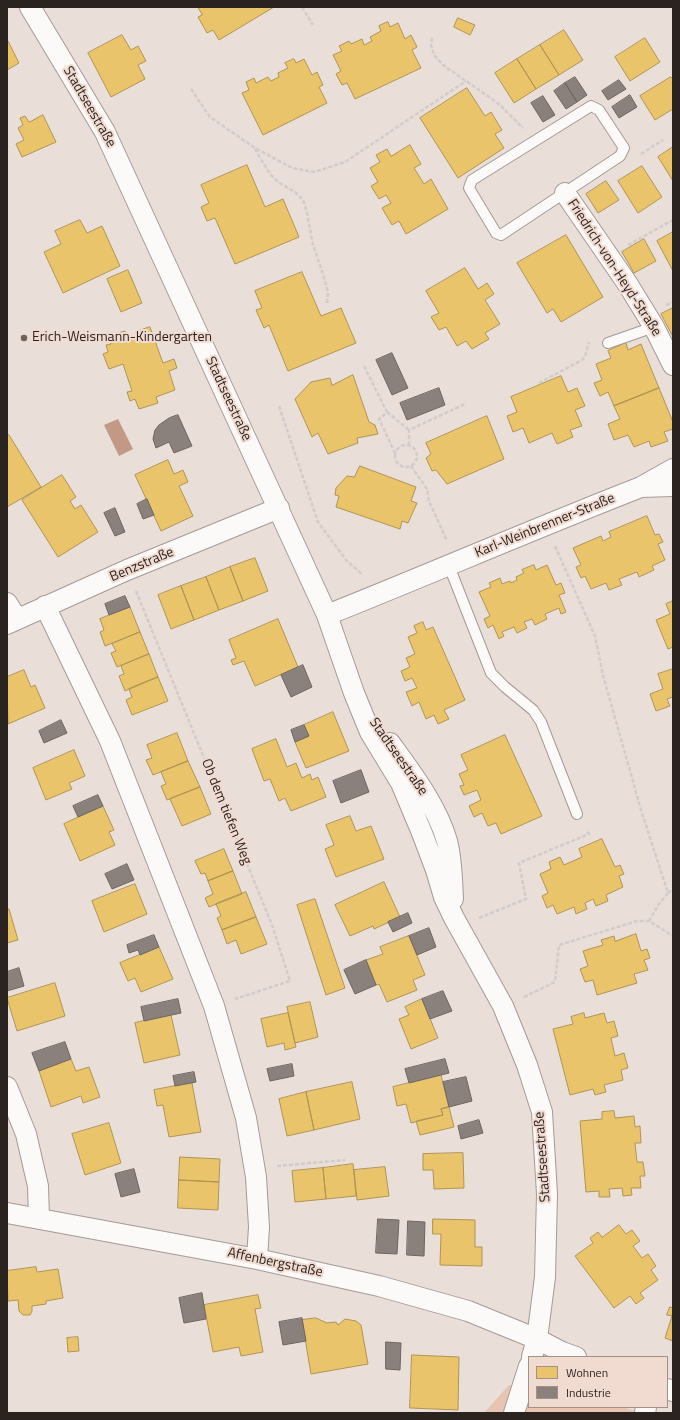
<!DOCTYPE html>
<meta charset="utf-8">
<style>
body{margin:0}
#map{position:relative;width:680px;height:1420px;overflow:hidden;background:#eaded8;font-family:"Titillium Web",sans-serif}
canvas{display:block}
.frame{position:absolute;inset:0;border:8px solid #2a231f;pointer-events:none}
.legend{position:absolute;left:528px;top:1356px;width:140px;height:52px;box-sizing:border-box;background:#f1dbd1;border:1px solid #a1918a;margin:0;padding:5px 7px;list-style:none;font-size:12px;color:#2a231f}
.legend li{display:flex;align-items:center;gap:8px;height:20px}
.legend b{width:20px;border:1px solid #a1918a}
</style>
<div id="map">
<canvas width="680" height="1420"></canvas>
<div class="frame"></div>
<ul class="legend">
<li><b style="height:11px;background:#e9c46a"></b>Wohnen</li>
<li><b style="height:11px;background:#8a817c"></b>Industrie</li>
</ul>
</div>
<script>
const ctx = document.querySelector('canvas').getContext('2d');
ctx.lineJoin = 'round';
function fillPath(path, color) { ctx.fillStyle = color; ctx.fill(path, 'evenodd'); }
function trace(path, color, width, dash) { ctx.strokeStyle = color; ctx.lineWidth = width; ctx.lineCap = dash ? 'butt' : 'round'; ctx.setLineDash(dash || []); ctx.stroke(path); }
function drawText(font, color, halo, rows, align = 'center') {
  ctx.font = font + ' "Titillium Web",sans-serif'; ctx.lineWidth = 4; ctx.setLineDash([]); ctx.textBaseline = 'middle'; ctx.strokeStyle = halo; ctx.fillStyle = color; for (const [text, x, y, turn = 0] of rows) {
    ctx.save(); ctx.translate(x, y); ctx.rotate((+turn || 0) * Math.PI / 180); ctx.textAlign = isNaN(turn) ? turn : align; if (halo) ctx.strokeText(text, 0, 0); ctx.fillText(text, 0, 0); ctx.restore();
  }
}
fillPath(new Path2D(`
 M529 1378V1407H627V1409L648 1413H484L508 1386Z`), '#e8c5b3');
fillPath(new Path2D(`
 M118 419 133 449 119 456 104 425Z`), '#c19985');
const homes = new Path2D(`
 M198 7H274L219 40 213 30 207 33 198 17 202 15Z
 M458 18 475 25 470 35 454 27Z
 M388 22 390 27 398 23 405 39 411 35 417 47 412 50 421 68 355 99 347 83 342 85 336 74 341 71 333 55 342 51 339 46 349 41 351 44 362 39 364 45 372 41 370 37 381 31 379 26Z
 M564 30 583 60 559 75 540 45Z
 M122 35 131 50 138 46 146 61 138 65 145 79 111 97 88 53Z
 M645 38 660 62 630 81 615 57Z
 M7 41H8L19 63 7 70Z
 M540 45 559 75 536 89 517 59Z
 M294 59 296 63 304 59 312 75 317 72 323 85 319 87 327 103 263 135 242 93 249 90 246 82 254 78 256 83 268 77 271 81 279 77 278 73 288 68 285 63Z
 M517 59 536 89 514 103 495 73Z
 M671 77 673 79V109L655 120 640 96Z
 M467 88 485 116 491 112 502 130 495 134 504 148 458 178 420 118Z
 M43 115 56 142 22 157 16 144 24 140 18 128 23 125 20 118 25 116 29 122Z
 M410 145 421 164 414 168 424 184 431 179 448 209 406 234 399 221 392 225 382 208 391 203 386 195 379 199 371 186 378 182 370 168 380 162 376 155 387 149 391 156Z
 M673 147V181L658 157Z
 M247 165 265 207 283 199 299 237 235 264 215 218 207 221 201 207 209 203 201 185Z
 M642 166 662 197 638 213 618 181Z
 M606 181 619 200 598 213 586 194Z
 M80 220 87 233 102 226 120 266 63 293 44 252 61 244 55 231Z
 M673 232V271L657 241Z
 M566 235 603 297 561 322 553 309 547 313 517 263Z
 M644 239 656 261 634 273 622 252Z
 M465 268 478 289 487 283 494 294 485 300 500 324 485 333 489 339 472 349 466 341 457 346 446 327 439 330 431 317 439 313 426 291Z
 M128 270 142 303 121 312 107 279Z
 M302 272 321 316 341 308 356 343 288 371 269 325 264 328 256 310 262 308 255 291Z
 M673 308V334L672 335 661 314Z
 M150 327 163 363 174 359 177 368 169 371 175 390 156 397 158 403 139 409 135 399 130 401 127 392 132 391 123 364 109 369 103 354 108 352 106 345 111 344 110 340 116 338 114 334 125 331 128 338 137 335 136 332Z
 M626 343 628 350 641 344 659 388 614 406 608 392 600 396 594 383 602 380 596 364 611 358 608 351Z
 M353 375 369 422 375 425 378 434 357 438 358 443 328 454 318 433 312 437 295 399 311 382 330 378 332 385Z
 M561 376 568 392 577 388 585 406 575 410 582 426 570 430 573 437 557 444 552 433 529 443 523 428 513 432 507 416 517 412 511 397Z
 M659 388 673 422V429L664 432 668 441 651 447 649 441 634 447 628 435 614 440 608 424 620 419 614 406Z
 M487 416 504 459 447 484 436 470 432 471 426 458 431 454 426 443Z
 M9 435 41 487 7 507V436Z
 M168 460 174 474 183 470 188 482 179 486 193 516 161 531 135 475Z
 M360 466 416 487 411 501 417 503 408 523 402 521 400 529 336 507 339 496 335 495 336 488 347 476 354 477Z
 M62 475 76 497 70 501 75 509 81 505 98 532 58 557 22 500Z
 M647 516 655 535 659 534 663 542 658 544 665 560 652 566 654 570 639 577 637 572 619 579 622 585 609 590 606 583 591 589 585 576 581 578 576 567 581 565 573 548 601 536 603 541 611 537 609 532Z
 M255 558 268 591 243 601 230 567Z
 M534 565 536 570 547 565 556 585 561 583 565 593 559 595 566 612 561 614 559 608 545 614 547 619 535 625 532 619 524 622 527 628 517 633 514 627 502 632 504 636 499 639 493 625 488 628 484 619 490 616 479 592 491 587 489 583 500 578 502 584 510 581 511 583 517 580 516 577 524 573 522 570Z
 M230 567 243 601 219 610 206 577Z
 M206 577 219 610 194 620 181 586Z
 M181 586 194 620 171 629 158 595Z
 M673 601V647L668 649 656 620 670 614 666 604Z
 M130 607 140 632 105 646 100 632 104 630 100 619Z
 M278 619 298 667 255 686 244 661 233 665 231 660 236 658 229 640Z
 M423 622 426 630 433 627 465 700 444 710 449 719 438 724 434 715 426 719 419 702 412 706 406 692 417 688 412 678 405 681 401 671 410 667 406 658 415 654 408 637 417 633 414 626Z
 M140 632 149 654 117 667 111 653 116 651 112 644Z
 M149 654 158 677 125 691 119 676 124 674 121 666Z
 M673 669V697L667 699 670 706 656 711 650 694 663 689 658 674Z
 M24 670 31 687 35 685 45 708 8 724 7 677Z
 M158 677 168 701 132 715 126 700 132 697 129 689Z
 M333 712 349 751 306 768 295 742 309 736 304 725Z
 M177 733 188 761 153 775 146 760 152 758 147 745Z
 M505 735 542 816 501 834 496 823 488 826 482 813 474 817 469 806 481 800 477 790 464 795 460 786 464 785 459 774 468 770 461 755Z
 M276 739 287 767 296 763 302 778 310 774 312 780 318 777 326 797 291 811 285 798 279 801 270 779 264 781 252 749Z
 M74 750 85 776 69 783 72 789 46 800 33 768Z
 M188 761 200 787 167 800 161 786 166 784 161 772Z
 M200 787 211 814 182 826 170 799Z
 M103 806 114 830 109 832 115 845 80 861 64 824Z
 M350 816 356 831 371 826 384 859 336 877 325 849 334 845 326 825Z
 M602 839 615 867 620 865 624 874 619 876 623 887 606 895 608 901 596 906 593 899 585 903 587 909 576 914 574 907 557 914 553 905 547 908 542 896 548 893 540 874 551 869 549 862 560 857 564 865 582 857 579 849Z
 M224 849 233 871 208 881 205 873 201 874 195 861Z
 M233 871 242 894 209 907 205 898 213 894 208 881Z
 M384 882 400 917 374 929 373 926 350 936 335 905Z
 M135 884 147 914 104 932 92 901Z
 M246 892 256 917 222 930 217 918 221 916 216 904Z
 M315 899 345 988 326 995 297 905Z
 M7 909H9L18 940 7 943Z
 M256 917 267 944 241 954 236 940 227 944 222 930Z
 M636 934 641 951 647 949 650 958 644 960 648 970 634 974 637 983 597 995 593 980 585 982 580 969 588 966 583 951 603 945 601 940 614 936 615 941Z
 M409 936 425 975 413 980 417 990 387 1002 379 984 376 985 366 960 383 954 380 947Z
 M159 947 173 979 141 992 135 978 128 981 120 963Z
 M55 983 65 1016 17 1031 7 998Z
 M422 999 438 1038 411 1049 399 1019 409 1015 405 1007Z
 M310 1002 318 1037 295 1043 287 1007Z
 M288 1013 296 1047 285 1050 284 1043 267 1047 261 1019Z
 M584 1013 585 1018 604 1013 607 1023 614 1021 618 1036 611 1038 615 1056 624 1053 628 1068 621 1070 623 1080 604 1085 606 1092 595 1095 593 1089 570 1095 553 1029 573 1024 571 1017Z
 M171 1015 180 1055 144 1063 135 1023Z
 M71 1059 76 1071 89 1067 100 1097 83 1103 81 1096 51 1107 39 1071Z
 M441 1075 449 1107 441 1109 443 1115 411 1123 406 1104 397 1106 393 1087Z
 M352 1082 360 1119 314 1130 306 1092Z
 M192 1083 201 1132 169 1137 163 1105 157 1106 154 1090Z
 M306 1092 314 1130 287 1136 279 1099Z
 M449 1107 454 1127 420 1135 416 1121 443 1115 441 1109Z
 M614 1111 615 1118 634 1116 635 1127 640 1126 641 1143H635L637 1162H643L645 1176H640L641 1188H631L632 1195 623 1196 622 1188 609 1189 610 1197H599V1191L586 1192 580 1121 602 1119V1112Z
 M109 1123 121 1163 85 1175 72 1134Z
 M463 1153 464 1188 434 1189 433 1170H423V1154Z
 M180 1157 220 1159 219 1182 179 1180Z
 M353 1164 356 1196 326 1199 323 1168Z
 M385 1167 389 1196 357 1200 354 1170Z
 M323 1168 326 1199 295 1202 292 1171Z
 M179 1180 219 1182 218 1210 178 1208Z
 M433 1219 475 1220V1247H482V1266L440 1265 441 1234H433Z
 M619 1225 626 1234 632 1230 640 1241 633 1246 642 1258 648 1254 656 1266 651 1270 658 1280 640 1293 644 1298 636 1304 630 1296 614 1308 575 1256 593 1243 590 1238 598 1232 602 1237Z
 M36 1267 37 1272 58 1269 63 1298 46 1301V1304L32 1306V1311L30 1315H23L19 1311 18 1300 8 1301 7 1271Z
 M258 1295 261 1308 255 1309 263 1352 241 1356 239 1347 213 1352 204 1305Z
 M670 1307 673 1308V1341L665 1338 672 1316 667 1315Z
 M316 1318 327 1323 336 1322 338 1325 345 1319 356 1321 361 1325 368 1364 311 1374 302 1320Z
 M78 1337 79 1351 68 1352 67 1338Z
 M412 1355 459 1357 458 1410 410 1408Z`);
fillPath(homes, '#e9c46a');
trace(homes, '#b09454', 1);
const industry = new Path2D(`
 M575 77 587 95 577 102 565 83Z
 M619 80 626 89 608 100 602 91Z
 M565 83 577 102 566 109 554 91Z
 M630 95 637 107 619 118 612 107Z
 M543 96 555 115 543 122 531 103Z
 M392 353 408 388 392 395 376 360Z
 M439 388 445 405 407 420 400 403Z
 M178 415 192 446 174 453 169 442 156 448 153 439 155 430 159 425 169 418Z
 M147 499 154 515 143 519 137 504Z
 M115 508 125 532 115 536 104 513Z
 M125 596 130 607 109 615 105 604Z
 M303 665 312 687 291 697 281 675Z
 M61 720 67 733 44 743 39 731Z
 M304 725 309 736 295 742 291 730Z
 M361 770 369 792 341 803 333 781Z
 M98 795 103 806 78 817 73 806Z
 M127 864 134 880 112 889 105 874Z
 M408 913 412 923 393 932 388 922Z
 M429 928 436 947 417 955 409 936Z
 M154 935 159 947 140 955 138 950 129 953 127 945Z
 M366 960 376 985 355 994 344 970Z
 M19 968 24 986 7 991V972Z
 M443 991 452 1011 430 1019 422 999Z
 M178 999 181 1013 144 1021 141 1007Z
 M65 1042 71 1059 39 1071 32 1053Z
 M445 1059 449 1073 409 1083 405 1069Z
 M292 1064 294 1076 270 1081 267 1069Z
 M194 1072 196 1082 175 1086 173 1076Z
 M466 1077 472 1101 449 1107 443 1082Z
 M479 1120 483 1133 461 1139 458 1126Z
 M134 1169 140 1192 121 1197 115 1174Z
 M378 1219 399 1220 397 1254 376 1253Z
 M408 1221 425 1222 424 1256 407 1255Z
 M202 1293 206 1319 184 1323 179 1298Z
 M302 1318 306 1341 283 1345 279 1322Z
 M386 1342 401 1343 400 1370 386 1369Z`);
fillPath(industry, '#8a817c');
trace(industry, '#6d6560', 1);
const lane = new Path2D(`
 M591 106 599 110 624 148 620 156 501 235 496 233 469 188 472 180Z
 M608 343 654 327
 M449 566 491 673 505 687 533 710 541 722 577 814`);
const street = new Path2D(`
 M30 7 105 132 327 615 354 693 370 732 401 783 422 833 436 870 444 897 454 918 503 1006 527 1065 542 1112 547 1194 545 1277 537 1339 532 1357
 M565 193 627 283 654 327 673 365
 M673 469 641 487 673 486
 M7 603 17 619
 M45 606 110 741 214 1006 246 1118 256 1177 259 1227 257 1259
 M327 615C432 573 536 528 641 487
 M7 624 127 570 279 508
 M390 743C411 772 437 806 447 841 452 860 452 880 453 899
 M7 1087 26 1134 38 1186 39 1219
 M7 1213 257 1259 379 1286 468 1311 537 1339 562 1352 576 1357
 M667 1389 673 1391
 M514 1413 529 1366
 M645 1413 646 1407`);
trace(lane, '#a49a96', 12);
trace(street, '#a49a96', 22);
trace(new Path2D(`
 M302 7 313 25
 M432 38 431 45 434 55 443 65 499 104 523 128
 M191 89 210 117 255 148 292 168 314 172 345 162 466 81
 M255 149 270 174 278 182 295 192 303 200 307 213 313 245 323 274 328 292 327 303
 M641 154 663 140
 M628 245 673 220
 M666 305 673 302
 M364 366 387 412 379 419 395 453
 M539 383 582 360 585 356 589 342
 M279 406 318 522 346 560 363 575
 M387 412 409 430
 M395 456a11 11 0 1 1 22 0a11 11 0 1 1-22 0Z
 M409 445V430L465 404
 M411 466 427 489 429 501 447 541
 M555 546 595 636 603 675 641 810 668 893 659 904 649 921
 M136 591 272 925 290 981 235 999
 M668 893 673 889
 M479 918 526 899 519 863 589 834 586 830
 M524 997 555 982 559 945 637 921H649L673 936
 M277 1166 345 1160`), '#d0cdcc', 2.5, [4, 2]);
trace(lane, '#fcfaf9', 10);
trace(street, '#fcfaf9', 20);
for (const [x, y, r, color] of [
 [24,338,4,"#6d6460"]
]) { const dot = new Path2D(); dot.arc(x, y, r, 0, 2 * Math.PI); ctx.fillStyle = color; ctx.fill(dot); trace(dot, '#f1dbd1', 1.5); }
drawText('14px', '#2a231f', '#f1dbd1', [
 ["Stadtseestraße",89,107,60],
 ["Friedrich-von-Heyd-Straße",614,268,57],
 ["Stadtseestraße",228,399,65],
 ["Karl-Weinbrenner-Straße",545,526,-22],
 ["Benzstraße",142,565,-23],
 ["Stadtseestraße",398,757,55],
 ["Ob dem tiefen Weg",226,812,68],
 ["Stadtseestraße",543,1157,-94],
 ["Affenbergstraße",275,1263,12]
]);
drawText('14px', '#2a231f', '#f1dbd1', [
 ["Erich-Weismann-Kindergarten",32,338]
], 'left');
</script>
